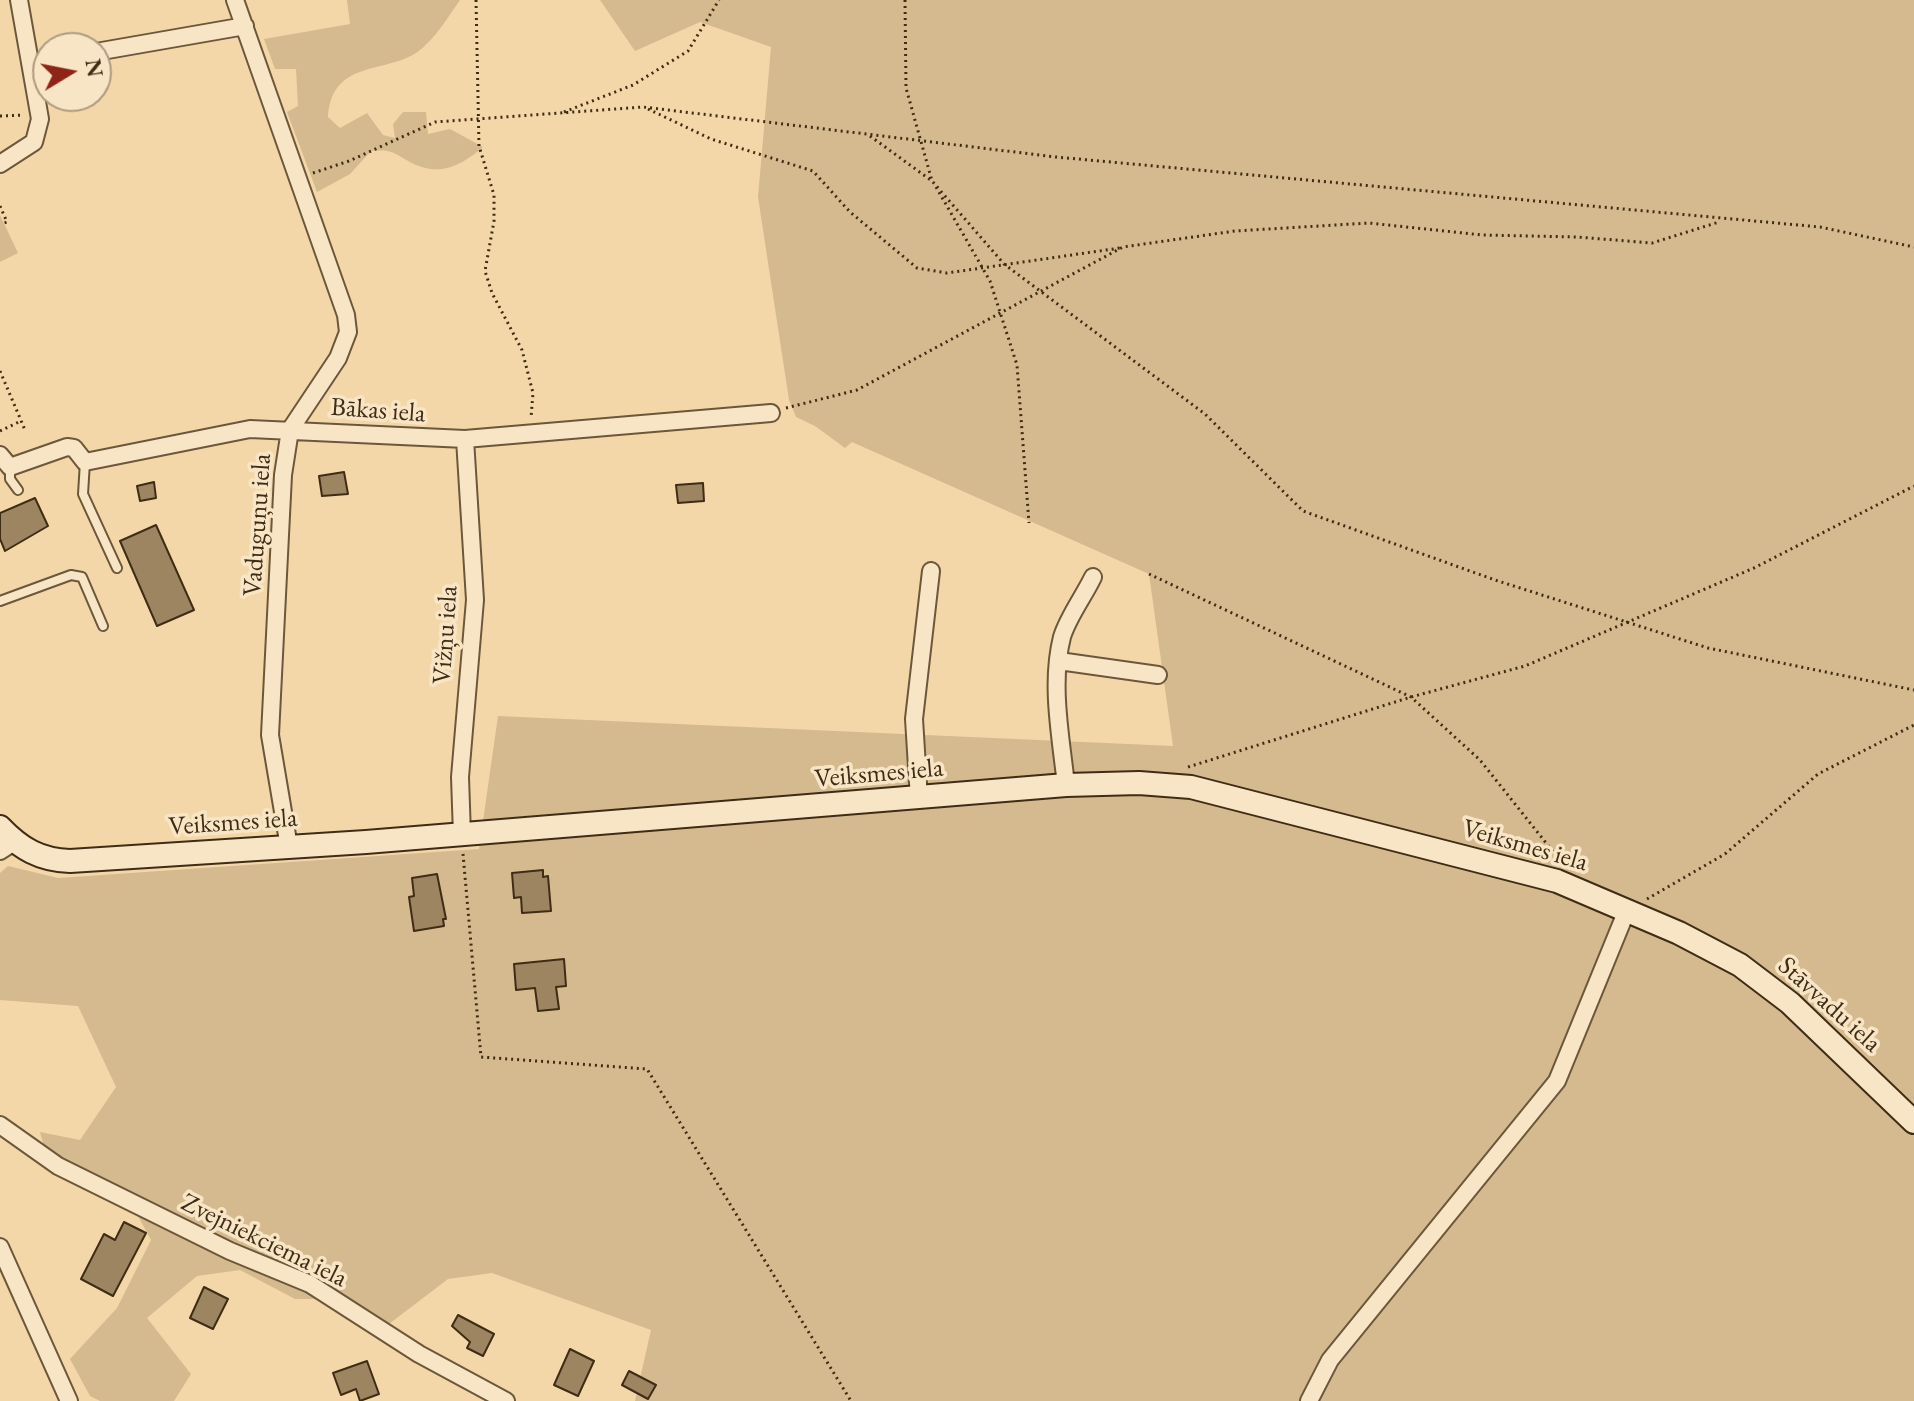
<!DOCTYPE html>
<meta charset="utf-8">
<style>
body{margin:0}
#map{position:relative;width:1914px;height:1401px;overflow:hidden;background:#f4d7a8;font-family:"EB Garamond",serif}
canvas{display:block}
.north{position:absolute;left:32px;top:32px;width:80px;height:80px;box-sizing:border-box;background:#f8e5c6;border:2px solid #ae9b7f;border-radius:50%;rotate:80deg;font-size:22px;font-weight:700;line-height:32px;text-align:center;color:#3f2c15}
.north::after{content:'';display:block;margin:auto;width:28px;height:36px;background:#8f2418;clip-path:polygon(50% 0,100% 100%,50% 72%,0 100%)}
</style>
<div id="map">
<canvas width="1914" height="1401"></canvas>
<div class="north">N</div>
</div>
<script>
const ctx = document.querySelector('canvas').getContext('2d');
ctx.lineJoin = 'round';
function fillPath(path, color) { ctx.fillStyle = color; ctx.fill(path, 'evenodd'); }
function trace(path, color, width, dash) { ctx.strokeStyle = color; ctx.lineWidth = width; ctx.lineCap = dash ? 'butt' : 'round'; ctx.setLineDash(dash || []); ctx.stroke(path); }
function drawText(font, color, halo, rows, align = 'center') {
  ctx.font = font + ' "EB Garamond",serif'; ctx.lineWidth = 7; ctx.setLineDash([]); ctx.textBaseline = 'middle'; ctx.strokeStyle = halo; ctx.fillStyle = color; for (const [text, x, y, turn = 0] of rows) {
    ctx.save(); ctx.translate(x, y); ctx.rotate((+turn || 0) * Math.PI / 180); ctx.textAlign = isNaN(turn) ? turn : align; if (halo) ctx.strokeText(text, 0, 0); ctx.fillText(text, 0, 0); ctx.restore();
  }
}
fillPath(new Path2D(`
 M347 0H460C448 17 434 41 416 53 383 74 332 60 328 117L340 128 367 113 383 135 395 138 393 124 403 112H426L428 134 450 129 483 147C466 162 444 176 419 166 396 157 397 148 371 151L350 174 317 192 287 112 298 106 296 69H275L264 39 350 24Z
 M600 0H1914V1401H635L651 1330 492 1273 448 1279 389 1324 348 1299H295L240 1270 197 1276 147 1318 191 1374 174 1401H100L90 1396 70 1359 117 1308 151 1240 126 1194 45 1150 40 1132 80 1140 116 1087 78 1006 0 1000V873L8 866 58 878 479 849 498 716 1173 746 1149 574 852 442 845 448 815 426 796 417 789 400 758 197 771 47 700 22 635 51Z
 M0 215 18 253 0 262Z`), '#d5ba8f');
const building = new Path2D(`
 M344 472 348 494 322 496 319 476Z
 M154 482 156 498 140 501 137 486Z
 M703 483 704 501 678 503 676 485Z
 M35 498 48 526 5 551 0 539V513Z
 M156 525 194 610 157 626 120 541Z
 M543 870V877L548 876 551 911 522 913 521 897 514 898 512 873Z
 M437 874 446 919H443L444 926 414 931 409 897 414 896 412 878Z
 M564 959 566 986 556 987 559 1009 538 1011 535 988 516 990 514 964Z
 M124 1222 146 1233 113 1296 81 1279 104 1234 115 1240Z
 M204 1287 228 1299 213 1329 190 1318Z
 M458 1315 494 1334 483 1356 467 1348 470 1342 452 1326Z
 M570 1349 594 1361 578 1396 554 1385Z
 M367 1361 379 1394 360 1401 356 1389 341 1395 333 1373Z
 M629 1371 656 1385 648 1399 622 1385Z`);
fillPath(building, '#9d8561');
trace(building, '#3f2c15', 2);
const service = new Path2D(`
 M85 462 83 494 117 568
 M10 467V479L18 490
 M0 601 71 575 82 577 103 626`);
const minor = new Path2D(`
 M235 0 346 315 348 332 338 358 290 430 283 475 270 735 289 847
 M96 52 245 26
 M0 164 34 142 40 119 19 0
 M0 455 10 467 67 447 74 448 85 462 250 429 465 439 771 413
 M1059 661 1158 675
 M1066 785C1061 738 1050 684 1062 637 1068 617 1084 596 1093 577
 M919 799 914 719 931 571
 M462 835 460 777 475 600 465 439
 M0 851 14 842
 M0 1125 58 1166 230 1251 310 1284 419 1354 506 1401
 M0 1247 69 1401
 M1309 1401 1330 1360 1557 1081 1627 910`);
const secondary = new Path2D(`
 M0 827C21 849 40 860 70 861L366 842 1066 785 1139 783 1191 787 1557 881 1679 933 1740 965 1790 1003 1914 1122`);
trace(service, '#6c573a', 12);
trace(minor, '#6c573a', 20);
trace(secondary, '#3f2c15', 26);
trace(new Path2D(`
 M476 0 479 146 494 195V221L485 271 492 293 522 350 533 393 531 418
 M905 0 906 88 932 181
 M648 109 711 139 813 171 850 212 917 268 947 273 1120 248
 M564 112 633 85 688 51 719 0
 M0 116 24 115
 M870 136 932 181 1004 264 1205 414 1303 511 1495 580 1708 648 1914 690
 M313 173 349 161 435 122 643 107 1056 157 1820 227 1914 247
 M936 187 990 281 1017 365 1029 523
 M0 206 7 222 4 223
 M0 371 25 430
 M786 408 857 390 1123 247 1235 231 1369 223 1482 235 1577 237 1652 243 1719 222
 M0 431 21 421
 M1149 574 1411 697 1480 760 1562 863
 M1188 767 1411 697 1525 666 1754 568 1914 486
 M463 854 481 1057 647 1069 851 1401
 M1647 899 1725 854 1818 774 1914 725`), '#3f2c15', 3, [2, 4]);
trace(service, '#f8e5c6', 8);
trace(minor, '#f8e5c6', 16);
trace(secondary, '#f8e5c6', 22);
drawText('26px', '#3f2c15', '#f8e5c6', [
 ["Bākas iela",378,411,4],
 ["Vaduguņu iela",258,525,-86],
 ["Vižņu iela",446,635,-86],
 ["Veiksmes iela",879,774,-5],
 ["Veiksmes iela",233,823,-4],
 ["Veiksmes iela",1525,846,16],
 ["Stāvvadu iela",1829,1005,42],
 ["Zvejniekciema iela",264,1241,26]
]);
</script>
